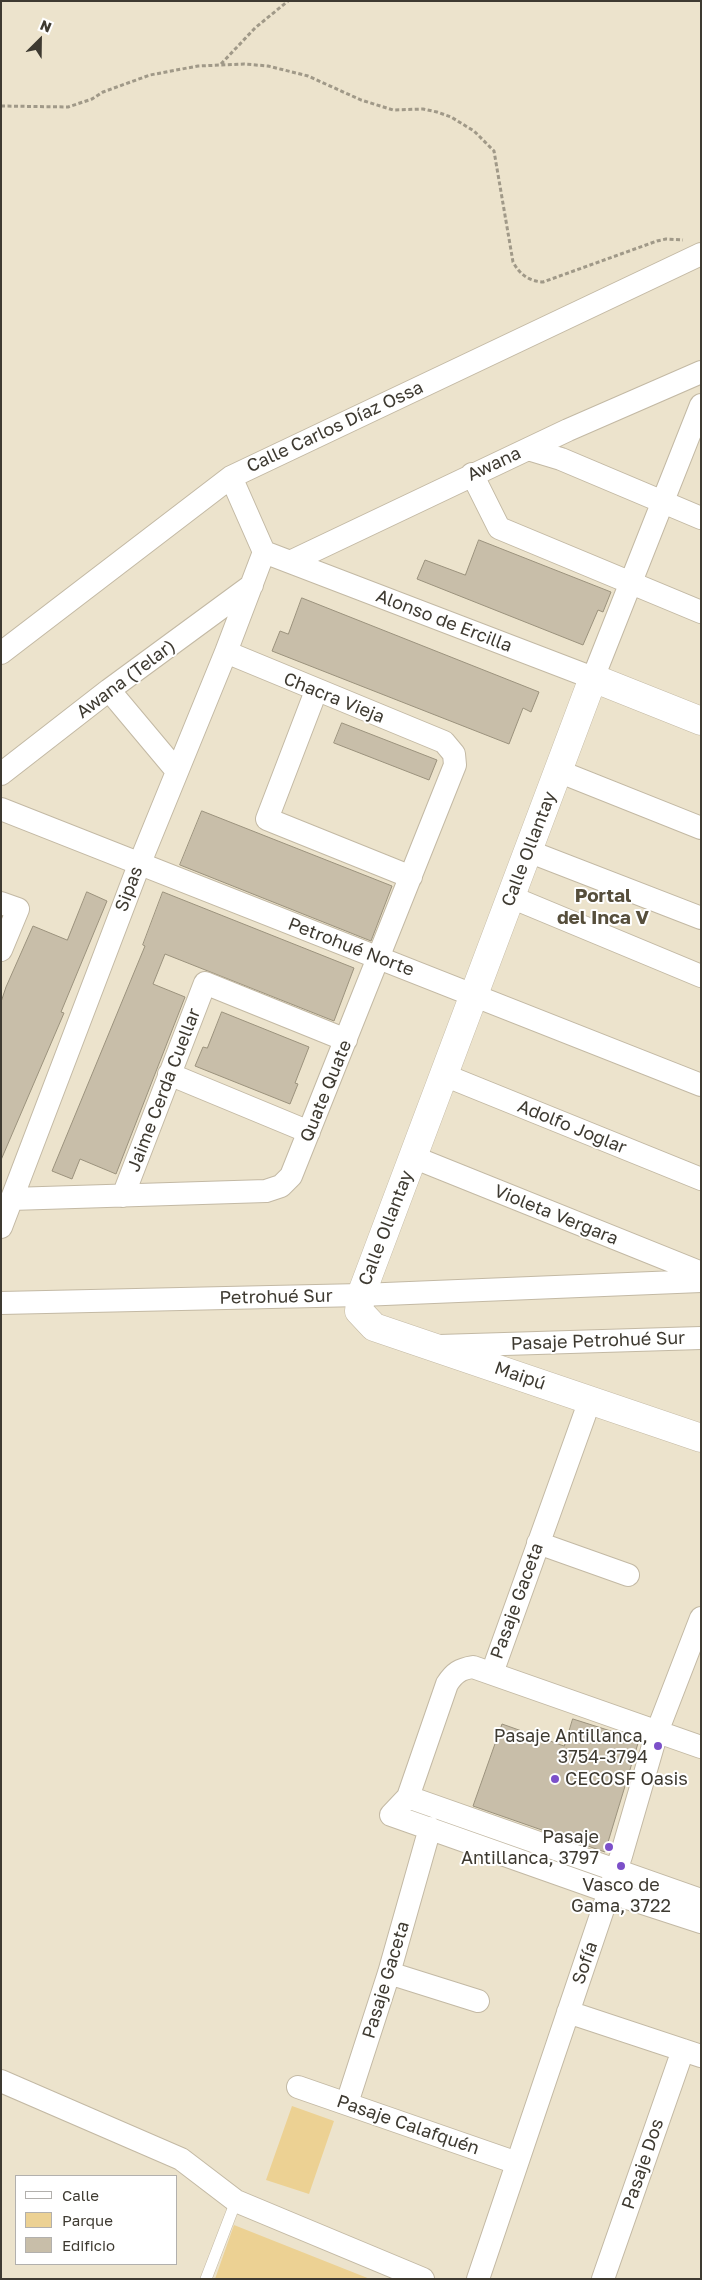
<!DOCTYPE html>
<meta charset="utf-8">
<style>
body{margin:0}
#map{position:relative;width:702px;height:2280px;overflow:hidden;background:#ece3cc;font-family:"Golos Text",sans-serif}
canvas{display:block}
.frame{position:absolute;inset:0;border:2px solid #3e3a31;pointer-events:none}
.legend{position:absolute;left:15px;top:2175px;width:162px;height:90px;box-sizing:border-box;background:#fff;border:1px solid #b2b0ad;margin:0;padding:6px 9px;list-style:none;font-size:15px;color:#3e3a31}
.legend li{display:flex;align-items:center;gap:10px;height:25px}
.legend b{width:25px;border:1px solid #b2b0ad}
.north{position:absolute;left:15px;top:15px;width:50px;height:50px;-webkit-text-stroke:4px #fff;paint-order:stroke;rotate:23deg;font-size:14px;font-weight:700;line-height:20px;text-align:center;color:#3e3a31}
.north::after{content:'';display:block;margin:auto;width:18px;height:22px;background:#3e3a31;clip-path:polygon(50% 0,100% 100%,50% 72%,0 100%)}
</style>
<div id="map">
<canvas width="702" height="2280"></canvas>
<div class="frame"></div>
<ul class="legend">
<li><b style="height:6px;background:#fff"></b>Calle</li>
<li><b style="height:14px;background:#ecd193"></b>Parque</li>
<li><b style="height:14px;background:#c8bea9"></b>Edificio</li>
</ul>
<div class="north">N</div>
</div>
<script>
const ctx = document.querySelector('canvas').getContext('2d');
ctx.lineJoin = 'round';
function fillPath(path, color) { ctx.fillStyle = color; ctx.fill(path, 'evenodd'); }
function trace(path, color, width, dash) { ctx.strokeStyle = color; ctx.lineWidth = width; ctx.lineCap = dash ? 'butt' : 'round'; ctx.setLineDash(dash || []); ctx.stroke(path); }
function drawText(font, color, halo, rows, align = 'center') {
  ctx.font = font + ' "Golos Text",sans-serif'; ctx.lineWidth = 4; ctx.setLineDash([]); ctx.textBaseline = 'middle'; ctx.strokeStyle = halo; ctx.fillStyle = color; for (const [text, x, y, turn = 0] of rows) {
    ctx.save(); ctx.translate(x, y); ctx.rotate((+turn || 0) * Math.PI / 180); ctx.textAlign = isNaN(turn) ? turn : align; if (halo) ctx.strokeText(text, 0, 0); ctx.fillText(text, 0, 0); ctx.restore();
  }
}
fillPath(new Path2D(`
 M292 2106 334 2121 309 2194 266 2180Z
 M234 2225 370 2279H215Z`), '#ecd193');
const building = new Path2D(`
 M479 540 611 592 603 612 598 610 583 645 417 579 425 560 465 575Z
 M302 598 539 692 531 712 523 708 509 744 272 651 280 631 288 634Z
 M342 723 437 760 429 780 334 743Z
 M202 811 392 886 371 941 180 865Z
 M87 892 107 901 61 1012 64 1013 1 1160V1002L6 987 33 926 67 940Z
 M163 892 354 968 334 1021 165 954 153 984 185 997 116 1174 80 1159 72 1179 52 1171 145 946 143 945Z
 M222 1012 309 1047 295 1083 298 1084 290 1104 195 1066 203 1047 207 1048Z
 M573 1719 639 1740 605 1852 473 1806 502 1724 564 1746Z`);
fillPath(building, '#c8bea9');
trace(building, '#9b927d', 1);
const service = new Path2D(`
 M206 2279 236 2201`);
const minor = new Path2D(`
 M528 449 561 459 701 518
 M472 474 499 528 701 612
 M231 477 264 552 593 678 701 405
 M290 562 568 430 701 372
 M1 653 231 477 701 254
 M109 690 176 770
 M316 691 267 819 411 877
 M558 771 701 828
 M1 774 109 690 252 585
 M1 809 701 1085
 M528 851 701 918
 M511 897 701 976
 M1 903 18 909 1 950
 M169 1074 309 1132
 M444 1075 701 1179
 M413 1157 699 1272
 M123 1196 205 983 346 1040
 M11 1199 266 1191 281 1186 291 1176 455 765 454 754 444 742 226 652
 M1 1227 139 865 226 652 264 552
 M1 1303 361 1295 701 1281
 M439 1346 701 1338
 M538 1543 628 1575
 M492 1673 590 1400
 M701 1747 473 1667C460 1669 454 1673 447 1684L408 1797 391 1815 609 1892 701 1922
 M408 1797 701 1900
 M389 1973 478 2001
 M568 2012 701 2056
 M1 2081 181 2159 236 2201 423 2279
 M298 2087 517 2163
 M347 2103 389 1973 430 1828
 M478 2279 621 1856 657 1732 701 1618
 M603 2279 683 2050`);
const tertiary = new Path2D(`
 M701 721 593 678 361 1295 359 1311 374 1327 701 1438`);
trace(service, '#c3b9a4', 12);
trace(minor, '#c3b9a4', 24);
trace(tertiary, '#c3b9a4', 29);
trace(new Path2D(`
 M221 64 255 28 288 1
 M1 106 68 107 92 99 103 92 150 75 198 66 244 64 268 66 308 76 361 100 393 110 423 109 437 112 451 117 474 131 494 151 513 262C520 275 529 281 543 282L657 241 666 239 683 240`), '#a09988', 3, [4, 2.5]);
trace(service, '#fff', 11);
trace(minor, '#fff', 22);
trace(tertiary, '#fff', 28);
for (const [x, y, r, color] of [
 [658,1746,5,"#7c50c9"],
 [555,1779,5,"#7c50c9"],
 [609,1847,5,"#7c50c9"],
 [621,1866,5,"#7c50c9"]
]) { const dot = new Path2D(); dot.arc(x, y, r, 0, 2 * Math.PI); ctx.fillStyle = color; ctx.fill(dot); trace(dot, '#fff', 2); }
drawText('18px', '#3e3a31', '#fff', [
 ["Calle Carlos Díaz Ossa",335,427,-25],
 ["Awana",494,464,-25],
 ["Alonso de Ercilla",444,621,21],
 ["Awana (Telar)",126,679,-37],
 ["Chacra Vieja",334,698,22],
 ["Calle Ollantay",529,849,-69],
 ["Sipas",129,889,-69],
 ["Petrohué Norte",351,947,21],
 ["Jaime Cerda Cuellar",164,1090,-69],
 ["Quate Quate",326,1091,-68],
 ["Adolfo Joglar",572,1127,22],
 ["Violeta Vergara",556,1215,22],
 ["Calle Ollantay",386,1228,-69],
 ["Petrohué Sur",276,1297,-1],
 ["Pasaje Petrohué Sur",598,1341,-2],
 ["Maipú",520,1376,19],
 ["Pasaje Gaceta",517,1601,-70],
 ["Sofía",585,1963,-71],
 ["Pasaje Gaceta",386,1980,-73],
 ["Pasaje Calafquén",408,2125,19],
 ["Pasaje Dos",643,2164,-71]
]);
drawText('18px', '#3e3a31', '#fff', [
 ["Pasaje Antillanca,",648,1736],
 ["3754-3794",648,1757],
 ["CECOSF Oasis",565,1779,"left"],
 ["Pasaje",599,1837],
 ["Antillanca, 3797",599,1858],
 ["Vasco de",621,1885,"center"],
 ["Gama, 3722",621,1906,"center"]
], 'right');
drawText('bold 19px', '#564e3b', '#fff', [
 ["Portal",603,896],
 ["del Inca V",603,918]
]);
</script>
